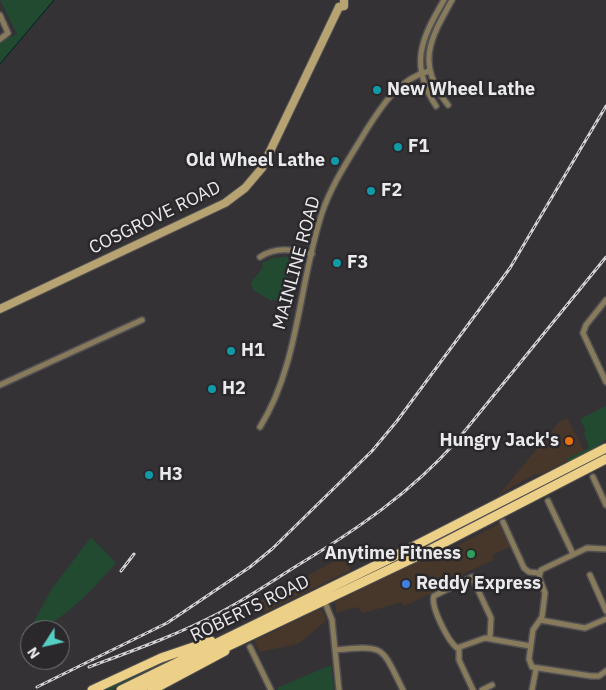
<!DOCTYPE html>
<style>
body{margin:0}
#map{position:relative;width:606px;height:690px;overflow:hidden;background:#343235;font-family:"IBM Plex Sans",sans-serif}
canvas{display:block}
.north{position:absolute;left:20px;top:620px;width:50px;height:50px;box-sizing:border-box;background:#2a282b;border:1px solid #777578;border-radius:50%;rotate:235deg;font-size:14px;font-weight:700;line-height:20px;text-align:center;color:#eae9ec}
.north::after{content:'';display:block;margin:auto;width:18px;height:22px;background:#56cec2;clip-path:polygon(50% 0,100% 100%,50% 72%,0 100%)}
</style>
<div id="map">
<canvas width="606" height="690"></canvas>
<div class="north">N</div>
</div>
<script>
const ctx = document.querySelector('canvas').getContext('2d');
ctx.lineJoin = 'round';
function fillPath(path, color) { ctx.fillStyle = color; ctx.fill(path, 'evenodd'); }
function trace(path, color, width, dash) { ctx.strokeStyle = color; ctx.lineWidth = width; ctx.lineCap = dash ? 'butt' : 'round'; ctx.setLineDash(dash || []); ctx.stroke(path); }
function drawText(font, color, halo, rows, align = 'center') {
  ctx.font = font + ' "IBM Plex Sans",sans-serif'; ctx.lineWidth = 5; ctx.setLineDash([]); ctx.textBaseline = 'middle'; ctx.strokeStyle = halo; ctx.fillStyle = color; for (const [text, x, y, turn = 0] of rows) {
    ctx.save(); ctx.translate(x, y); ctx.rotate((+turn || 0) * Math.PI / 180); ctx.textAlign = isNaN(turn) ? turn : align; if (halo) ctx.strokeText(text, 0, 0); ctx.fillText(text, 0, 0); ctx.restore();
  }
}
fillPath(new Path2D(`
 M567 418 585 452 544 473 534 475 508 489 497 497 559 422Z
 M499 524 510 547 492 555 494 560 463 574 462 579 404 606 402 602 363 613 357 607 336 613 335 602 430 556H437Z
 M344 556 351 570 265 612 260 601Z
 M320 609 322 610 326 621 298 644 260 652 254 641Z`), '#46372a');
fillPath(new Path2D(`
 M0 0H54L0 64V42L17 34Z
 M291 256 282 304 273 299 272 301 253 290 251 283 263 267 262 263 273 258Z
 M606 406V439L595 449 569 463 566 459 589 448 584 433 586 431 580 419Z
 M550 481 551 483 418 551 372 571Z
 M91 537 116 563C98 583 57 630 30 630V635L25 638 51 590Z
 M195 648 112 690H98Z
 M331 665 334 690H278L277 688Z`), '#224a30');
trace(new Path2D(`
 M0 64 54 0`), '#002126', 1);
const minor = new Path2D(`
 M0 15 8 33 0 39
 M448 105C416 64 429 41 452 0
 M436 106C409 65 421 39 444 0
 M260 257C277 246 293 250 312 254
 M606 300 586 325 583 333 606 382
 M0 385 142 320
 M260 427C299 365 299 282 322 213 332 183 351 156 367 129 383 104 399 79 429 71
 M593 477 606 505
 M548 501 573 554
 M503 522 524 568 529 572 539 573
 M606 549 587 548 541 570 539 577 545 593 542 617 533 630 529 659 532 667 591 676H599L606 671
 M590 575 606 611
 M324 600 332 620 339 690
 M540 620 585 628 606 619
 M490 638 491 618 472 577 434 596C430 606 448 641 457 648L485 638 530 646
 M250 647 271 690
 M459 649V660L473 690
 M335 650C386 645 381 646 403 690
 M482 690 492 685
 M532 690 536 669`);
const secondary = new Path2D(`
 M339 7 344 6V0
 M0 309 225 203 245 188 262 168 339 7`);
const trunk = new Path2D(`
 M92 690 161 658 211 641
 M121 690 391 558 606 448
 M136 690 422 554 606 459
 M152 690 225 651`);
trace(minor, '#514f52', 8);
trace(secondary, '#514f52', 10);
trace(trunk, '#514f52', 11);
trace(minor, '#877b5c', 5);
trace(secondary, '#b7a371', 8);
trace(trunk, '#edd088', 9);
const rail = new Path2D(`
 M121 571 134 554
 M89 667C132 651 177 635 219 613 248 598 275 579 303 562 359 528 411 492 455 443L606 257
 M37 687 167 623 250 567 272 549 372 451 397 421 510 268 606 106`);
trace(rail, '#d4d3d6', 3);
trace(rail, '#2a282b', 1, [4]);
for (const [x, y, r, color] of [
 [377,90,5,"#0f9aa8"],
 [398,147,5,"#0f9aa8"],
 [335,161,5,"#0f9aa8"],
 [371,191,5,"#0f9aa8"],
 [337,263,5,"#0f9aa8"],
 [231,351,5,"#0f9aa8"],
 [212,389,5,"#0f9aa8"],
 [569,441,5,"#e8710a"],
 [149,475,5,"#0f9aa8"],
 [471,554,5,"#2e9e5b"],
 [406,584,5,"#3f7fe0"]
]) { const dot = new Path2D(); dot.arc(x, y, r, 0, 2 * Math.PI); ctx.fillStyle = color; ctx.fill(dot); trace(dot, '#2a282b', 2); }
drawText('bold 18px', '#eae9ec', '#2a282b', [
 ["New Wheel Lathe",387,90],
 ["F1",408,147],
 ["Old Wheel Lathe",325,161,"right"],
 ["F2",381,191],
 ["F3",347,263],
 ["H1",241,351],
 ["H2",222,389],
 ["Hungry Jack's",559,441,"right"],
 ["H3",159,475],
 ["Anytime Fitness",461,554,"right"],
 ["Reddy Express",416,584]
], 'left');
drawText('18px', '#eae9ec', '#2a282b', [
 ["COSGROVE ROAD",155,218,-26],
 ["MAINLINE ROAD",297,263,-75],
 ["ROBERTS ROAD",250,609,-26]
]);
</script>
